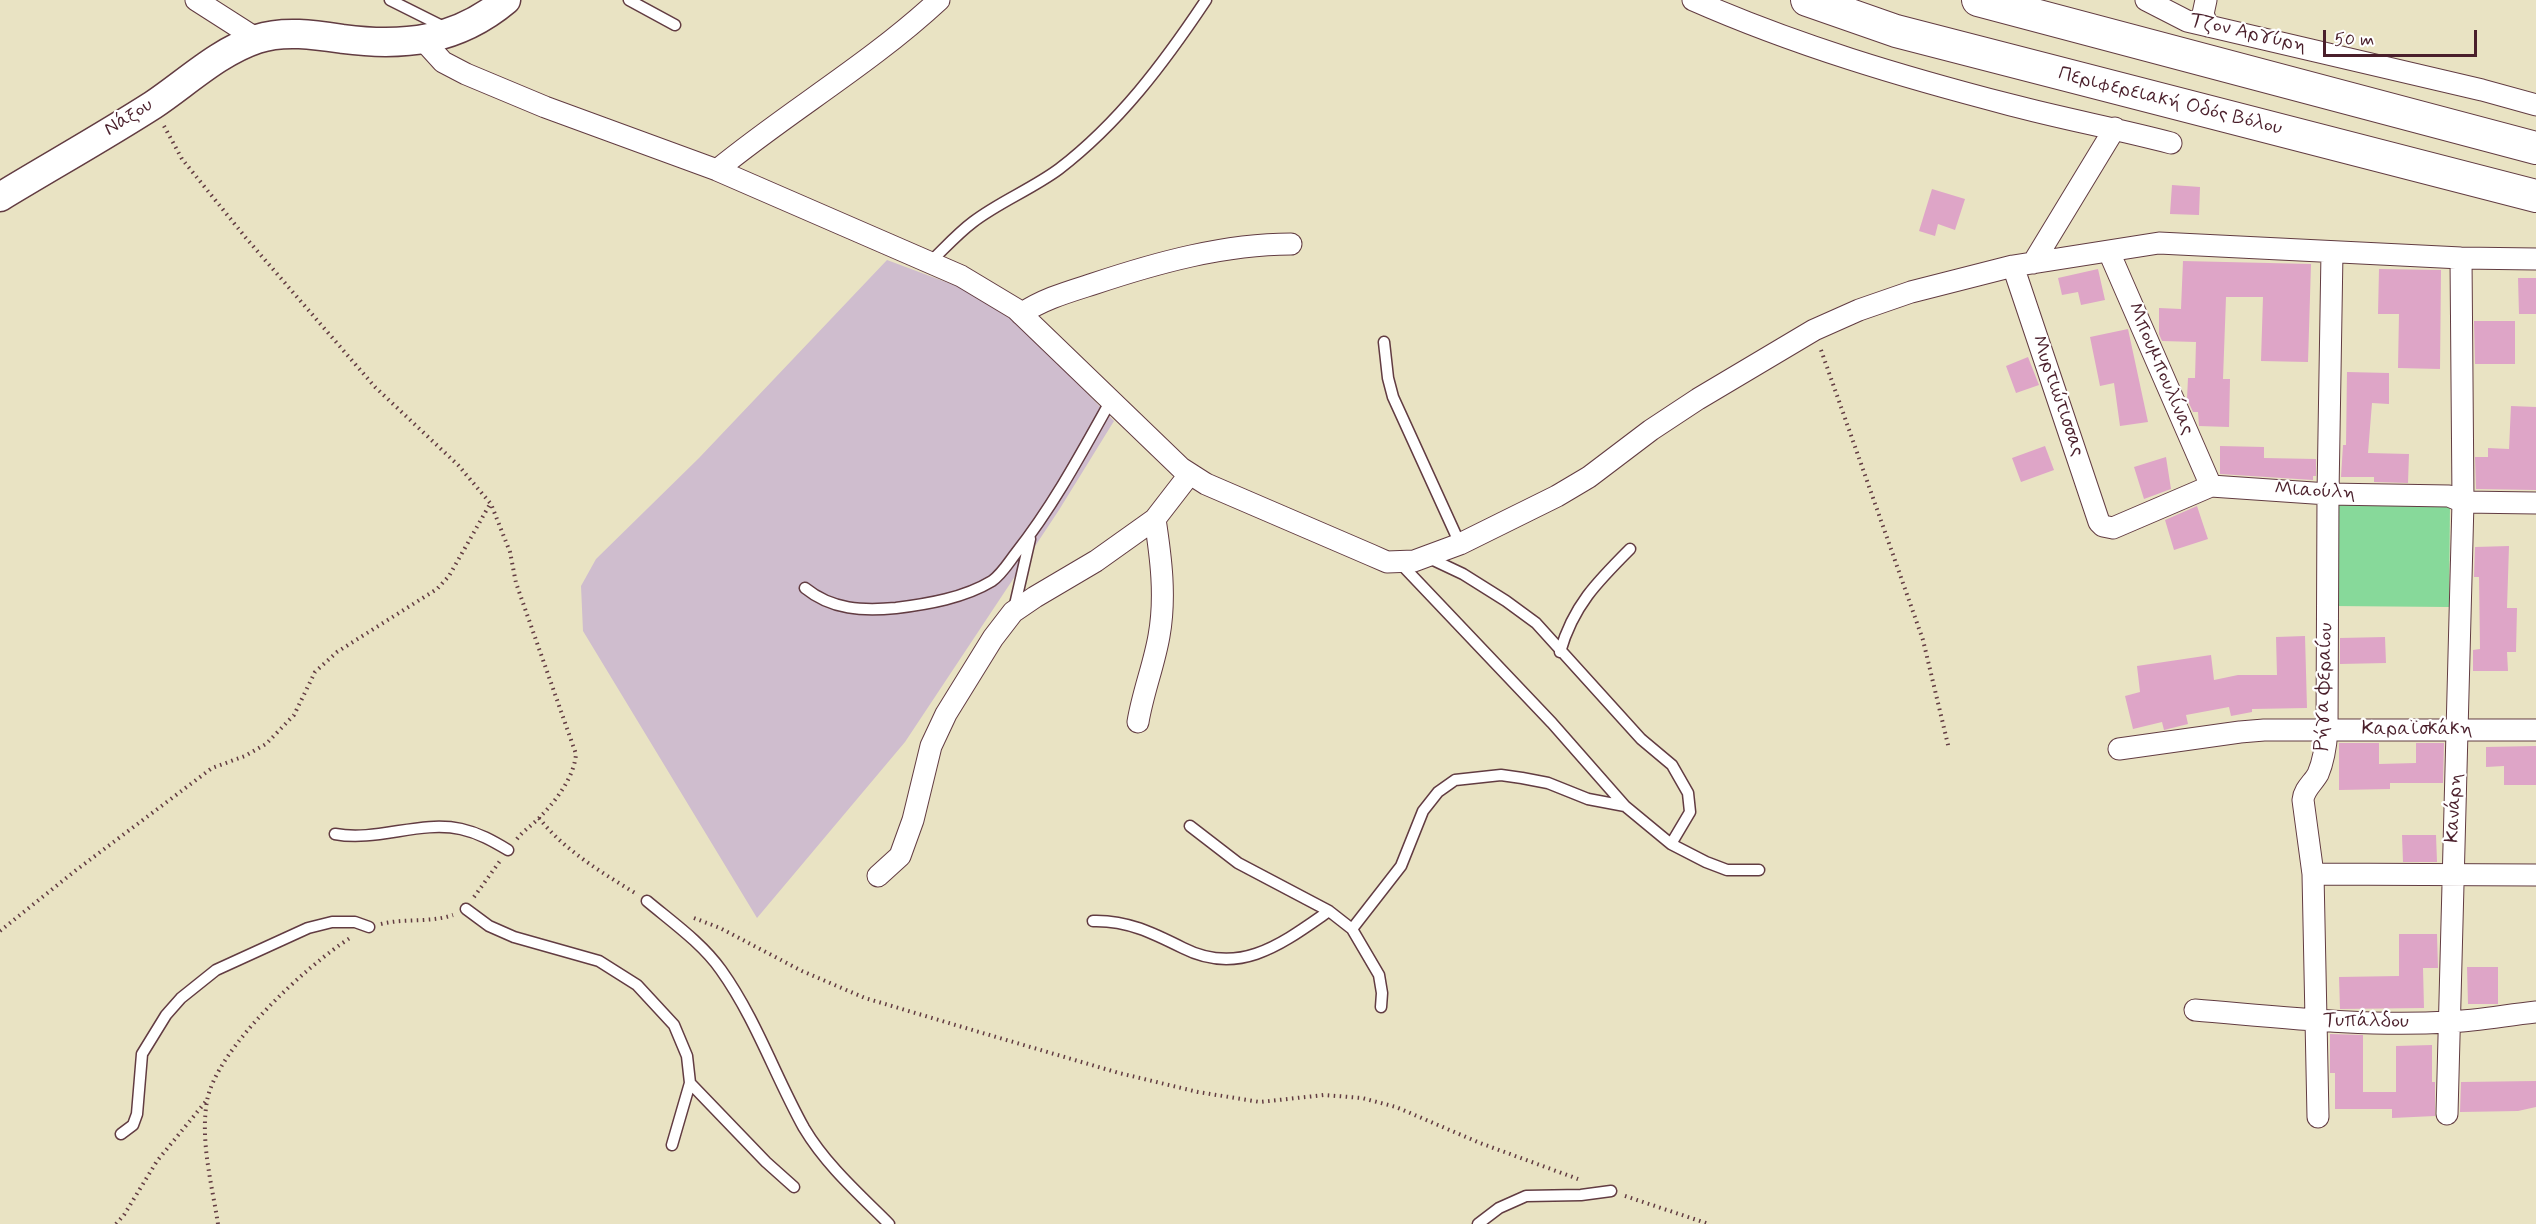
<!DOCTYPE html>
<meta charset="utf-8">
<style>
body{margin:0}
#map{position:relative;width:2536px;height:1224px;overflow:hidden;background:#e9e3c3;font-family:Mynerve,sans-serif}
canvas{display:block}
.scale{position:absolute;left:2323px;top:30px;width:154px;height:27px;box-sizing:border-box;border:3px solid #4a1f2b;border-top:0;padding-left:8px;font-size:18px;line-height:21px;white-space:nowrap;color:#4a1f2b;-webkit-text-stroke:4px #fff;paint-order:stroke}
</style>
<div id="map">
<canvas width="2536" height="1224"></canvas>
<div class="scale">50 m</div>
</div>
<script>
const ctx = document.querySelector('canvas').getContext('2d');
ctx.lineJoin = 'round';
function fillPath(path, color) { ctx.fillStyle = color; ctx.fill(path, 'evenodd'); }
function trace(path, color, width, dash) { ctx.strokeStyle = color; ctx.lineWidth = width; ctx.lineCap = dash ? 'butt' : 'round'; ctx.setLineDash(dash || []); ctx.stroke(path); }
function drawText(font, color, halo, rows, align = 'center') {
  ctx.font = font + ' Mynerve,sans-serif'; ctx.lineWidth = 4.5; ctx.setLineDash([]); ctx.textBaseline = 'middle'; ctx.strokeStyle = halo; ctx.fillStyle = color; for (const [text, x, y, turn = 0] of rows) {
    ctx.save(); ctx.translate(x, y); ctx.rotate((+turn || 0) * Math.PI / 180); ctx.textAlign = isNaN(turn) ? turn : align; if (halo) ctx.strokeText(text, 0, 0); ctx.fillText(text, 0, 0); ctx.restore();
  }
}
fillPath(new Path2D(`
 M887 260 962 288 1030 331 1052 357 1114 421 1059 510 905 742 757 918 583 631 581 586 596 559 699 458Z`), '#cfbdce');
fillPath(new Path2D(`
 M2334 502 2450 504 2449 607 2333 606Z`), '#87d99a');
fillPath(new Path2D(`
 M2172 185 2200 187 2199 215 2170 214Z
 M1932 189 1965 199 1955 230 1938 224 1935 236 1919 231Z
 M2183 261 2311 264 2308 362 2261 361 2263 297H2226L2223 379H2230L2229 427 2199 426 2198 412H2193L2187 399 2188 378H2195L2196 342 2162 341 2159 334V308L2181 309Z
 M2098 269 2105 300 2081 305 2078 292 2062 295 2058 278Z
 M2379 269 2441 270 2440 369 2398 368 2399 314H2378Z
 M2518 278H2536V314H2519Z
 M2474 321H2515V364H2475Z
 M2128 329 2148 422 2120 426 2114 383 2100 386 2090 337Z
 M2028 357 2039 385 2016 393 2006 366Z
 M2347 372 2389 373V404L2372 403 2368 453 2409 454 2408 483 2374 482V477H2341L2343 445H2346Z
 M2511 406 2536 407V490L2476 489 2475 457H2488V448L2509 449Z
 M2045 446 2054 470 2021 482 2012 458Z
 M2220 446 2264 447V458L2316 459V476H2313V480L2220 474Z
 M2166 457 2171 489 2144 499 2134 467Z
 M2197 506 2208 539 2174 550 2165 520Z
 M2509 546 2507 608H2517L2516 652H2507L2508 671H2473V650L2480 649 2479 577H2474L2475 547Z
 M2305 636 2307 708 2252 709V712L2231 716 2229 707 2186 715 2188 724 2164 730 2162 722 2133 729 2125 696 2140 692 2137 666 2211 655 2214 680 2238 675H2277L2276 637Z
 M2385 637 2386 663 2340 664V638Z
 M2339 743H2379V764L2416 763V743H2444L2443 783H2390V789L2339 790Z
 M2536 746V785H2504V766L2486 767V747Z
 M2402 835H2436L2437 862H2403Z
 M2399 934H2437L2438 968H2423L2424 1008 2340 1009 2339 977 2399 976Z
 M2467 967H2498V1004H2468Z
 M2330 1034 2363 1035V1092H2396V1046L2432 1045V1082H2435V1116L2392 1118V1109H2335V1073H2330Z
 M2536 1081V1107L2518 1111 2460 1112 2461 1082Z`), '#dea5c7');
const lane = new Path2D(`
 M390 0 446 28
 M629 0 675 25
 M929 263C943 250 957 234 973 222 999 202 1032 189 1059 169 1119 123 1164 63 1206 0
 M1384 342 1388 378 1393 397 1460 544
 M1427 557 1463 574 1506 601 1536 623 1641 739 1672 765 1688 793 1690 812 1671 844
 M1400 563 1552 723 1625 806 1671 844 1706 862 1727 870H1759
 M805 588C832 610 863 611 896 608 928 604 964 598 992 581 1002 574 1009 562 1016 553 1053 506 1081 454 1110 402
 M1014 609 1030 539
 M1560 652C1573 606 1597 582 1630 549
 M1190 826 1238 863 1329 911 1352 929 1379 975 1382 993 1381 1007
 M335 834C377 842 420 820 461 829 479 833 493 841 508 850
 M647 901C672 922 702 943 721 970 756 1019 775 1076 804 1128 826 1165 859 1194 889 1224
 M466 909 489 926 514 937 599 961 637 985 674 1025 687 1056 690 1083 672 1145
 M1093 921C1127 920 1153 933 1183 948 1240 977 1283 943 1329 911
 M1352 929 1401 866 1423 811 1438 792 1455 780 1501 775 1522 778 1548 783 1588 799 1625 806
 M690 1083 766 1162 794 1187
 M121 1134 133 1125 137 1114 142 1054 166 1015 181 998 216 970 308 928 332 922H355L369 927
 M1478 1224 1499 1208 1526 1196 1581 1195 1611 1191`);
const street = new Path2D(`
 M196 0 257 39
 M1693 0C1795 45 1903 77 2011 105 2064 119 2118 129 2171 143
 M2146 0 2187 21 2482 90 2536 105
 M2206 0 2203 14 2208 26
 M423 40 443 62 466 74 545 107 717 170 961 276 1016 309 1181 468 1206 484 1371 555 1387 562 1414 561 1460 544 1557 496 1589 477 1651 430 1698 399 1814 330 1859 310 1911 292 2013 266 2159 243 2461 258 2536 259
 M717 170C789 111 870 64 939 0
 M2109 252 2211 486
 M2033 263 2115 128
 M2013 266 2099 522 2103 526 2113 528 2211 486 2328 494 2449 496 2463 502 2536 503
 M1021 314C1043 299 1068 292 1093 284 1156 263 1224 244 1291 244
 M1138 722C1143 692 1154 665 1159 636 1166 597 1161 558 1155 519
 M2119 749 2240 732 2264 730H2536
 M2313 874 2536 875
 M878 876 900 856 913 820 931 746 946 714 993 638 1013 612 1035 597 1096 561 1155 519 1189 475
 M2195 1010C2280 1017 2364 1027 2449 1022 2478 1021 2507 1015 2536 1012
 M2447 1114 2463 502 2461 258
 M2318 1117 2313 874 2303 800C2304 789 2313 783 2318 774 2324 760 2326 745 2327 730L2328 494 2332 252`);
const secondary = new Path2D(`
 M0 197C51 166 103 137 153 105 186 83 218 52 257 39 284 30 316 35 343 39 404 47 457 41 506 0`);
const primary = new Path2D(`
 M1807 0 1896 31 2536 196
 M1978 0 2536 148`);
trace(lane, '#623c42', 13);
trace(street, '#623c42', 23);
trace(secondary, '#623c42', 31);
trace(primary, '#623c42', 34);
trace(new Path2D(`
 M164 126 182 159 246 238 375 387 458 465 491 504 510 552 516 583 576 754C574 778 555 802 538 819 531 826 523 831 517 839
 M1821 350 1923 640 1949 749
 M539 818C564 850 601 872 635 893
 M474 897 500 861
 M694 918 720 928 802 971 865 998 969 1029 1119 1073 1198 1092 1260 1102 1324 1095 1362 1098 1396 1107 1480 1143 1578 1179
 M381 924C405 918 430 923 453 915
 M0 931 75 871 212 768 245 756 266 744 294 715 315 672 337 652 437 589 449 576 490 504
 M1625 1196 1709 1224
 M116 1224 124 1215 157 1161 207 1100
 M218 1224C212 1185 200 1141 207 1101 216 1049 306 966 350 938`), '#623c42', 4, [1.5, 4.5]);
trace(lane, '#fff', 10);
trace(street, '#fff', 21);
trace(secondary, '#fff', 28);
trace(primary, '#fff', 32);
drawText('20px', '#4a1f2b', '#fff', [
 ["Τζον Αργύρη",2248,34,13],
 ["Περιφερειακή Οδός Βόλου",2170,102,14],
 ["Νάξου",129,118,-32],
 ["Μπουμπουλίνας",2160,369,67],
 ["Μυρτιώτισσας",2057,396,71],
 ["Μιαούλη",2315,492,3],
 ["Ρήγα Φεραίου",2325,687,-88],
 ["Καραϊσκάκη",2417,730],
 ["Κανάρη",2455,808,-87],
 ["Τυπάλδου",2366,1022,1]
]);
</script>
